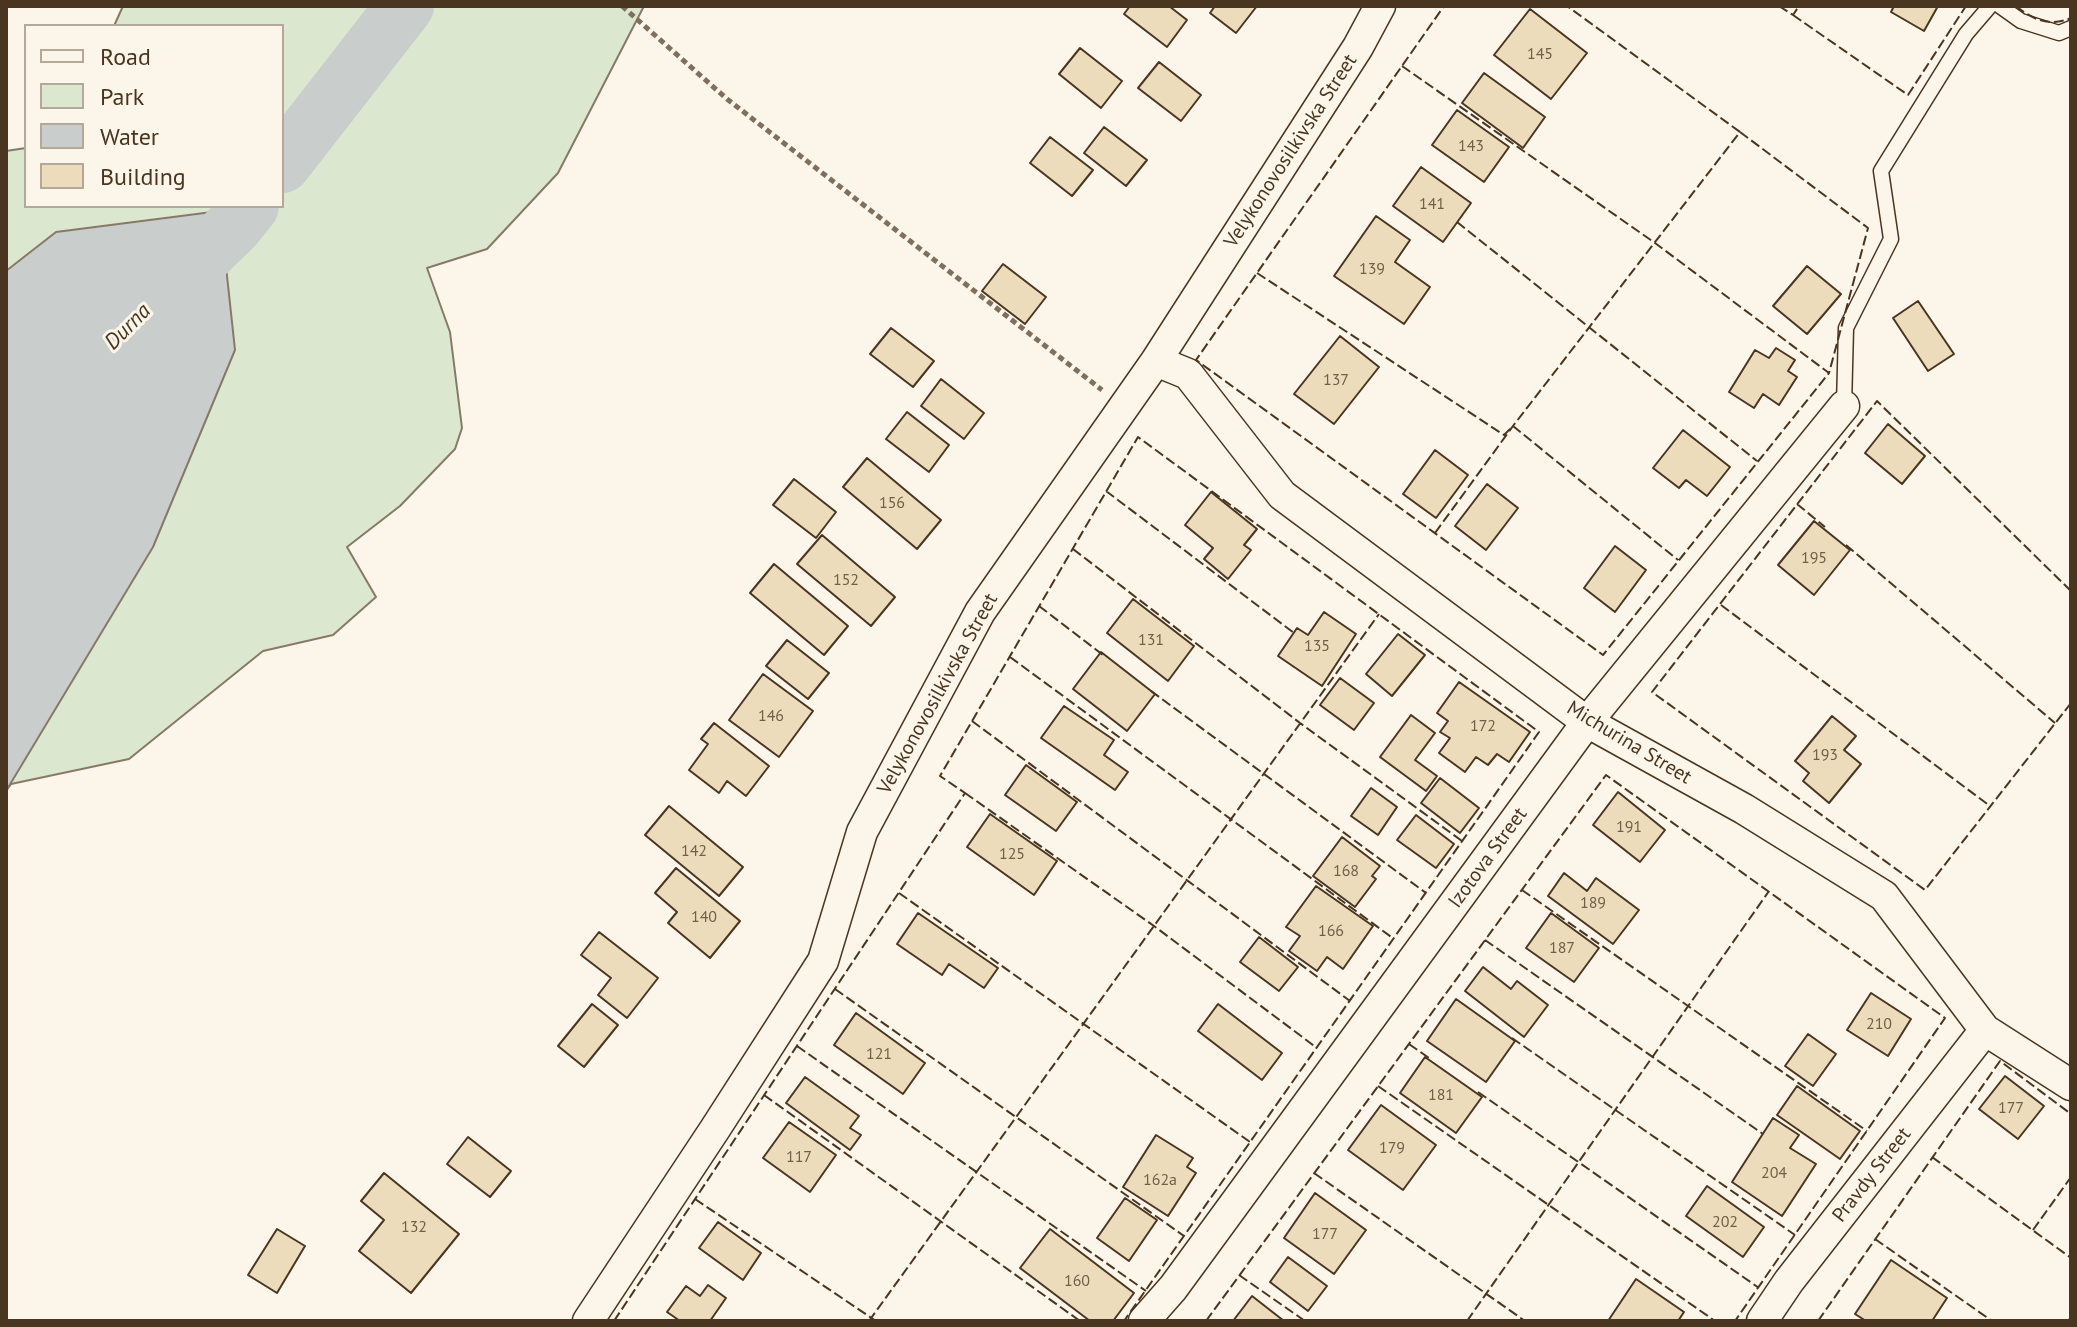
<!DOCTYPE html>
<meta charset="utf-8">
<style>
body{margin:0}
#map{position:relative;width:2077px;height:1327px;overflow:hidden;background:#fbf6e9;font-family:"PT Sans",sans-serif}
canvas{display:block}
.frame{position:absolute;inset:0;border:8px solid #4a3520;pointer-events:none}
.legend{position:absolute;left:24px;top:24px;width:260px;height:184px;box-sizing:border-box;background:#fbf6e9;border:2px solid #b4a999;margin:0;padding:10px 14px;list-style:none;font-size:24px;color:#4a3520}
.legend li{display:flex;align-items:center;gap:16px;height:40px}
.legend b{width:40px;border:2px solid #b4a999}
</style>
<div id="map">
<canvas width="2077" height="1327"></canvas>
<div class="frame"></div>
<ul class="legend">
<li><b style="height:10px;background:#fbf6e9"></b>Road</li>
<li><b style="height:22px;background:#dce7d0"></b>Park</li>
<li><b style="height:22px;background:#c9cecd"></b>Water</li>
<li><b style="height:22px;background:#ecdcbc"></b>Building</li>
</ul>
</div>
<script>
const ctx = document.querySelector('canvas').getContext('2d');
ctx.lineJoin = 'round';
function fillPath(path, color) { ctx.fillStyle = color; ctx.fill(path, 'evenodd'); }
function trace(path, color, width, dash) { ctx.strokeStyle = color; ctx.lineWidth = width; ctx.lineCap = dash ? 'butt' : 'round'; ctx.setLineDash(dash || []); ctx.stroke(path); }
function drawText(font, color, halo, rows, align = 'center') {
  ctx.font = font + ' "PT Sans",sans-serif'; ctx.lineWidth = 6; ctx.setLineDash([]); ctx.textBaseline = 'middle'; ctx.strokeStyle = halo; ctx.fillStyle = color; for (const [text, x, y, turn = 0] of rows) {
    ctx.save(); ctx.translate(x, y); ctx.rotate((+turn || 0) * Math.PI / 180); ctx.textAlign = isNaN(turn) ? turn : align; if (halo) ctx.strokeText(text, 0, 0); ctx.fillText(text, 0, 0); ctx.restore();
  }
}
const green = new Path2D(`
 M123 6H644L558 173 487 249 427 268 450 332 462 428 455 449 400 506 347 547 376 597 333 635 263 651 129 759 11 784 6 791V151L26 148V206H282V26H114Z`);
fillPath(green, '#dce7d0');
trace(green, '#887966', 2);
const water = new Path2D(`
 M220 211 235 350 153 547 6 791V271L56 232Z`);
fillPath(water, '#c9cecd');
trace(water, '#887966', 2);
trace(new Path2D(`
 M282 164 405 6
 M165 293 233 227 250 206`), '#c9cecd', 58);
const building = new Path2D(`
 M1130 6H1169L1187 20 1167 47 1124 14Z
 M1215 6H1257L1236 33 1210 13Z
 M1894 6H1938L1924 31 1891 12Z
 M1530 9 1587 53 1551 99 1494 55Z
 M1080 48 1122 81 1101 108 1059 74Z
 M1159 62 1201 95 1181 121 1138 88Z
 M1484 73 1545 117 1523 148 1462 103Z
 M1457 110 1509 147 1484 182 1432 145Z
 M1104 127 1147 160 1126 186 1084 153Z
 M1050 137 1093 170 1072 196 1030 163Z
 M1421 167 1471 203 1443 242 1393 206Z
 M1376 216 1410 240 1395 262 1430 287 1404 324 1334 276Z
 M1003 264 1046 297 1025 324 982 291Z
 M1807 266 1841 294 1807 334 1773 306Z
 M1918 301 1954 354 1928 371 1893 318Z
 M891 328 934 361 913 387 870 354Z
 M1340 336 1379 367 1334 424 1294 394Z
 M1776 348 1795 360 1788 371 1797 377 1779 405 1763 394 1754 408 1729 392 1755 350 1769 358Z
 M941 379 984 413 964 439 921 406Z
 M907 412 949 445 929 472 886 439Z
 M1888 424 1925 456 1902 484 1865 453Z
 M1683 430 1730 467 1707 496 1686 480 1679 488 1653 468Z
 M1435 450 1468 475 1436 518 1403 494Z
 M867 458 941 520 917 549 843 487Z
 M794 479 836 512 816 538 773 505Z
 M1487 484 1518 508 1486 550 1455 526Z
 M1211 492 1257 529 1244 545 1251 550 1228 579 1204 559 1213 548 1185 525Z
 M1814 521 1850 550 1814 595 1778 565Z
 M822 535 895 597 871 626 797 564Z
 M1615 546 1646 570 1615 612 1584 588Z
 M774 564 848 626 824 655 750 593Z
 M1133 599 1194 646 1168 681 1107 633Z
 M1324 612 1356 634 1322 686 1278 656 1297 628 1308 635Z
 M1398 634 1425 655 1392 696 1366 674Z
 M787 640 829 673 808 699 766 666Z
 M1101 652 1155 694 1127 731 1073 689Z
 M763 674 813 711 779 757 729 720Z
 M1340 678 1374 703 1354 730 1320 705Z
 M1459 682 1530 732 1509 762 1497 754 1488 765 1476 757 1465 772 1439 753 1450 738 1440 732 1448 721 1437 713Z
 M1064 706 1114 740 1104 755 1128 772 1115 790 1041 738Z
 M1411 715 1435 733 1415 760 1437 776 1426 791 1380 757Z
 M1832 716 1856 736 1844 750 1861 764 1829 803 1803 781 1809 773 1795 761Z
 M714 723 769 766 746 796 727 781 719 793 689 770 708 744 701 739Z
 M1026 765 1077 802 1056 831 1005 795Z
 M1440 778 1479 808 1460 833 1421 803Z
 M1371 788 1397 807 1378 835 1351 816Z
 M1618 792 1665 830 1640 862 1593 825Z
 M669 806 743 867 719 896 645 835Z
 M990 814 1057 861 1034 895 967 847Z
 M1416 815 1454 844 1436 868 1397 840Z
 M1342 837 1380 866 1372 876 1376 879 1355 907 1313 876Z
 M676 868 740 921 710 958 668 923 677 912 655 893Z
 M1564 873 1587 891 1596 878 1639 910 1613 944 1548 896Z
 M1316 886 1373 926 1343 969 1327 957 1317 971 1289 951 1300 936 1286 927Z
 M918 913 998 968 984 988 949 964 942 975 897 944Z
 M1551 913 1599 948 1574 982 1526 948Z
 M599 932 658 978 627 1018 598 995 611 978 581 955Z
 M1259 937 1298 967 1279 991 1240 962Z
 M1483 967 1511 989 1517 981 1548 1005 1524 1037 1465 991Z
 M1871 993 1911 1019 1888 1056 1847 1030Z
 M1456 999 1515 1041 1486 1082 1427 1041Z
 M592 1004 618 1025 584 1067 558 1046Z
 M1218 1004 1282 1053 1262 1080 1198 1031Z
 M856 1013 925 1063 903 1094 834 1045Z
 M1808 1034 1836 1054 1813 1086 1785 1066Z
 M1425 1057 1482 1097 1456 1133 1400 1093Z
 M2005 1076 2044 1106 2018 1139 1979 1109Z
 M805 1077 859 1116 850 1128 861 1135 850 1150 786 1103Z
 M1797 1086 1860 1131 1840 1159 1777 1115Z
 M1381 1105 1436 1145 1403 1190 1348 1150Z
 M1773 1118 1799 1135 1790 1148 1816 1164 1782 1216 1732 1182Z
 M789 1122 836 1155 810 1192 763 1158Z
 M1156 1135 1193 1158 1187 1167 1196 1173 1168 1216 1123 1187Z
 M468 1137 511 1171 490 1197 447 1164Z
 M384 1173 459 1234 411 1293 359 1251 384 1220 361 1201Z
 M1707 1186 1764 1227 1743 1257 1686 1216Z
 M1315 1193 1366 1230 1334 1274 1284 1238Z
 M1125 1198 1157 1220 1129 1261 1097 1238Z
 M718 1222 761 1253 743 1280 699 1248Z
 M277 1229 305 1246 277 1293 248 1275Z
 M1050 1229 1134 1293 1113 1321H1090L1020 1268Z
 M1288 1257 1327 1286 1308 1311 1270 1282Z
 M1891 1260 1947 1298 1932 1321H1866L1855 1314Z
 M1636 1279 1684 1312 1678 1321H1608Z
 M708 1285 726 1298 710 1321H680L667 1312 686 1286 700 1296Z
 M1252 1296 1284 1321H1233Z`);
fillPath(building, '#ecdcbc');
trace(building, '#4a3520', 2);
const lane = new Path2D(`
 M2000 6 2021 21 2059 33 2071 28
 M1844 406 1846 328 1891 239 1881 171 1966 34 1990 6`);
const street = new Path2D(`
 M1156 361 1188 374 1282 495 1587 722 1744 809 1884 896 1985 1030 2071 1085
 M588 1321 715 1129 823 961 862 832 980 612 1156 361 1358 47 1380 6
 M1144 1321 1173 1288 1587 722 1844 406
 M1762 1321 1789 1281 1985 1030`);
trace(lane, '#4a3520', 17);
trace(street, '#4a3520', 33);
trace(new Path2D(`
 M622 6 727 99 1102 390`), '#7f6f5c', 5, [6, 4]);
trace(lane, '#fbf6e9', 14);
trace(street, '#fbf6e9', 30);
trace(new Path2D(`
 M1779 6 1793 15 1799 6
 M2016 6C2033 20 2050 27 2071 18
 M1793 15 1908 95 1966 6
 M1402 66 1655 243 1829 373 1603 655 1196 360 1444 6
 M1740 132 1868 228 1829 373
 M1457 222 1757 461
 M1257 273 1504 435 1513 426 1678 560
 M1106 491 1294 633
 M1797 504 1825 527
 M1435 533 1513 426 1740 132 1567 6
 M1846 545 2055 723
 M1073 549 1300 723 1462 841
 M2071 591 1877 401 1652 692 1925 890 2071 703
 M1721 605 1990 806
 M1039 606 1103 655
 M1010 657 1394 939
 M1151 691 1426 893
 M972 721 1350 1001
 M965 793 1154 926 1317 1048
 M1522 890 1867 1131
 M899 893 1250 1142
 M1485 940 1763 1134
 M835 989 1184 1236
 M1512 1038 1795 1235
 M1409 1044 1429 1058
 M797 1046 1146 1291
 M1378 1086 1715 1321
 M1478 1092 1759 1288
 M764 1095 1080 1321
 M1932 1157 2071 1258
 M1314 1173 1525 1321
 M695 1199 876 1321
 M2033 1230 2071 1177
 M1875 1239 1992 1321
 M1239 1275 1305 1321
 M614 1321 965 793 940 776 1138 437 1539 732 1124 1321
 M869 1321 1379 614
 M1206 1321 1606 775 1945 1018 1735 1321
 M1467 1321 1769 891
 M1818 1321 2000 1061 2071 1114
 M2068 1321 2071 1317`), '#4a3520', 2, [10, 4]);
drawText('16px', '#725f47', null, [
 ["145",1540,54],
 ["143",1471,146],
 ["141",1432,204],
 ["139",1372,269],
 ["137",1336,380],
 ["156",892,503],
 ["195",1814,558],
 ["152",846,580],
 ["131",1151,640],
 ["135",1317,646],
 ["146",771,716],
 ["172",1483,726],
 ["193",1825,755],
 ["191",1629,827],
 ["142",694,851],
 ["125",1012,854],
 ["168",1346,871],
 ["189",1593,903],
 ["140",704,917],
 ["166",1331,931],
 ["187",1562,948],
 ["210",1879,1024],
 ["121",879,1054],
 ["181",1441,1095],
 ["177",2011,1108],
 ["179",1392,1148],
 ["117",799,1157],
 ["204",1774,1173],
 ["162а",1160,1180],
 ["202",1725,1222],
 ["132",414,1227],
 ["177",1325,1234],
 ["160",1077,1281]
]);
drawText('20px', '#4a3520', '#fbf6e9', [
 ["Velykonovosilkivska Street",1291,151,-57],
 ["Velykonovosilkivska Street",938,694,-61],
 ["Michurina Street",1629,743,31],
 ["Izotova Street",1488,858,-54],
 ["Pravdy Street",1872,1175,-52]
]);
drawText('italic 22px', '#4a3520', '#fbf6e9', [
 ["Durna",128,327,-45]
]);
</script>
